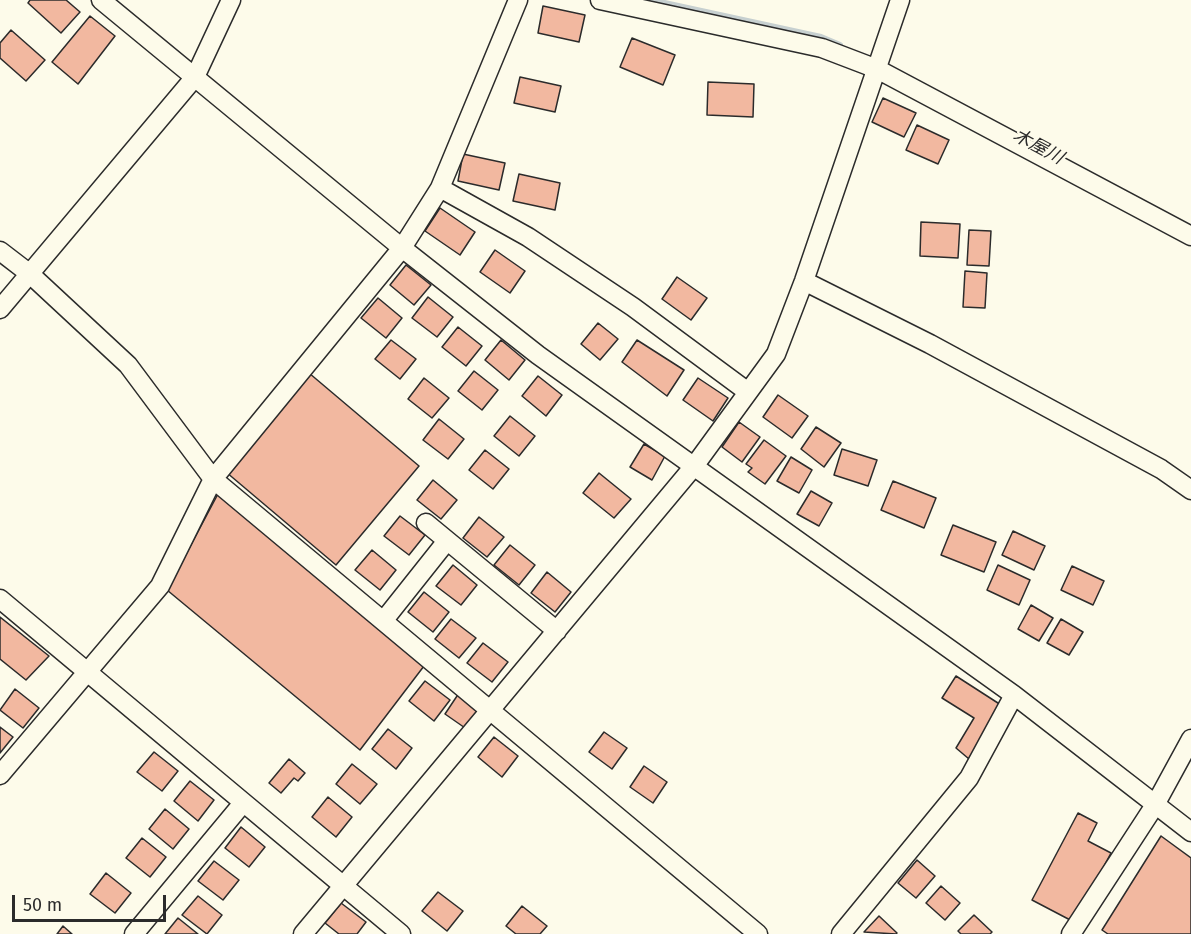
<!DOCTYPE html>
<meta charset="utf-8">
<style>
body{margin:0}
#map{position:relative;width:1191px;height:934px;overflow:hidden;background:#fdfbea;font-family:"Fira Sans",sans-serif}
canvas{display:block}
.scale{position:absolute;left:12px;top:895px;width:154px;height:27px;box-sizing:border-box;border:3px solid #2b2b2b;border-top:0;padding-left:8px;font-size:18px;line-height:21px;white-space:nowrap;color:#2b2b2b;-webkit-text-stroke:4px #fdfbea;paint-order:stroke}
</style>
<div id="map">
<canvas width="1191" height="934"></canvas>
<div class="scale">50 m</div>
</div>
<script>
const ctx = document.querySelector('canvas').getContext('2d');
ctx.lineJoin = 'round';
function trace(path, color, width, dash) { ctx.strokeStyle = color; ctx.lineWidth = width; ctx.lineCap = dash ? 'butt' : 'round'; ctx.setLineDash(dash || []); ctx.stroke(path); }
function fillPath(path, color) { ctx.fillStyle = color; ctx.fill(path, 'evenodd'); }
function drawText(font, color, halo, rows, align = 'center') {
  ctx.font = font + ' "Fira Sans","Noto Sans JP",sans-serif'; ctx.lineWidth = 4.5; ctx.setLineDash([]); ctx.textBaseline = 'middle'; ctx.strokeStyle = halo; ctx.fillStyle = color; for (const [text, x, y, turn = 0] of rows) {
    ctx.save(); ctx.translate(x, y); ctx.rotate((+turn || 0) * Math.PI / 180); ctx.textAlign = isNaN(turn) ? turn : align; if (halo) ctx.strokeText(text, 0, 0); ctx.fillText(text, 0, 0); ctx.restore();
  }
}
trace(new Path2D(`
 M651 0 821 37 840 45`), '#c7d0d0', 6);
const building = new Path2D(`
 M30 0H66L80 12 61 33 28 3Z
 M543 6 585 15 579 42 538 33Z
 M90 16 115 36 78 84 52 62Z
 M11 30 45 60 26 81 0 58V43Z
 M632 38 675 55 663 85 620 67Z
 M520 77 561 86 555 112 514 103Z
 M708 82 754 84 753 117 707 115Z
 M883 98 916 113 904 137 872 122Z
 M917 125 949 140 938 164 906 150Z
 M463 154 505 163 499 190 458 181Z
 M519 174 560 183 555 210 513 201Z
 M440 208 475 232 460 255 425 231Z
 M921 222 960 224 958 258 920 256Z
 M969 230 991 231 989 266 967 265Z
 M495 250 525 271 510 293 480 272Z
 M406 265 431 285 414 305 390 285Z
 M965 271 987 273 985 308 963 307Z
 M677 277 707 298 691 320 662 299Z
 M428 297 453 317 437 337 412 318Z
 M378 298 402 318 386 338 361 318Z
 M598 323 618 339 600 360 581 344Z
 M458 327 482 346 466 366 442 347Z
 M391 340 416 359 400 379 375 359Z
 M501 340 525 360 509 380 485 360Z
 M637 340 684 370 667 396 622 362Z
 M474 371 498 390 482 410 458 391Z
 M309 373 419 466 336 565 226 472Z
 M538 376 562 395 546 416 522 396Z
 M424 378 449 398 432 418 408 399Z
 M698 378 728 398 713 421 683 400Z
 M778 395 808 416 792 438 763 417Z
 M510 416 535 436 519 456 494 436Z
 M439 419 464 439 448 459 423 440Z
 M739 422 760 437 742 462 722 447Z
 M816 427 841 443 824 467 801 449Z
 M764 440 786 456 765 484 748 472 752 468 746 464Z
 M644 444 665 456 652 480 630 467Z
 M842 449 877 460 868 486 834 475Z
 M485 450 509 469 493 489 469 470Z
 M791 457 812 470 799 493 777 481Z
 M599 473 631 499 614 518 583 493Z
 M433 480 457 500 441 519 417 500Z
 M893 481 936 498 924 528 881 510Z
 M811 491 832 503 819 526 797 514Z
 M219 492 424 666 360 750 167 590Z
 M400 516 425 535 409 555 384 536Z
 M479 517 504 537 487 557 463 538Z
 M953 525 996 542 984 572 941 555Z
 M1013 531 1045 546 1034 570 1002 555Z
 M510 545 535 565 519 585 494 565Z
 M372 550 396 570 380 590 355 570Z
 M453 565 477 585 461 605 436 586Z
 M998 565 1030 580 1019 605 987 590Z
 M1072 566 1104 581 1093 605 1061 590Z
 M547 572 571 592 555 612 531 593Z
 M424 592 449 612 433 632 408 612Z
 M1031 605 1053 618 1039 641 1018 629Z
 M0 617 49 656 26 680 0 659Z
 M451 619 476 638 459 658 435 639Z
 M1061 619 1083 632 1069 655 1047 643Z
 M483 643 508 662 492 682 467 663Z
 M956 676 1001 705 969 759 956 748 974 718 942 698Z
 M425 681 450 700 434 721 409 701Z
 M15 689 39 708 23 728 0 710Z
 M459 693 482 710 468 730 445 714Z
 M0 727 13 737 0 753Z
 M388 729 412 748 396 769 372 749Z
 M604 732 627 748 612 769 589 752Z
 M494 737 518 756 502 777 478 757Z
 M154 752 178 771 162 791 137 772Z
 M289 759 305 773 298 781 294 778 281 793 269 783Z
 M352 764 377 784 360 804 336 784Z
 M644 766 667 782 653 803 630 787Z
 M190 781 214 800 198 821 174 801Z
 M328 797 352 817 336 837 312 817Z
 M165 809 189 829 173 849 149 829Z
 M1078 813 1097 823 1088 841 1111 853 1074 922 1032 900Z
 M241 827 265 847 249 867 225 848Z
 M1161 836 1191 858V934H1108L1102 930Z
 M142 838 166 857 150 877 126 858Z
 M917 860 935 876 916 898 898 883Z
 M214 861 239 880 223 900 198 881Z
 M106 873 131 893 115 913 90 894Z
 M941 886 960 903 945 920 926 903Z
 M438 892 463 911 447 931 422 911Z
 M198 896 222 915 207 934 182 915Z
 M341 903 366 922 357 934H339L325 923Z
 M522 906 547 926 540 934H516L506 926Z
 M974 915 992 932 990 934H961L958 931Z
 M879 916 897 933 896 934 864 932Z
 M178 918 198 934H165Z
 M63 926 72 934H57Z`);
fillPath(building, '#f2b8a0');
trace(building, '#2b2b2b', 1.5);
const minor = new Path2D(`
 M101 0 402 248 538 355 1014 695 1191 832
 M600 0 822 48 877 69 1191 236
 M440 188 528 237 633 307 748 392
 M0 251 30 274 128 365 213 479 758 934
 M804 281 930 344 1161 469 1191 490
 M0 309 195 77 231 0
 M426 523 557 631
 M0 599 401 934
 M384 620 446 542
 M0 775 160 586 213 479 402 248 440 188 518 0
 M134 934 243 803
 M303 934 695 465 776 354 804 281 900 0
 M841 934 969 778 1014 695
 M1071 934 1155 805 1191 739`);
trace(minor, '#2b2b2b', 21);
trace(minor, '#fdfbea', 18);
drawText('italic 18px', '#2b2b2b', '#fdfbea', [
 ["木屋川",1038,147,28]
]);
</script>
